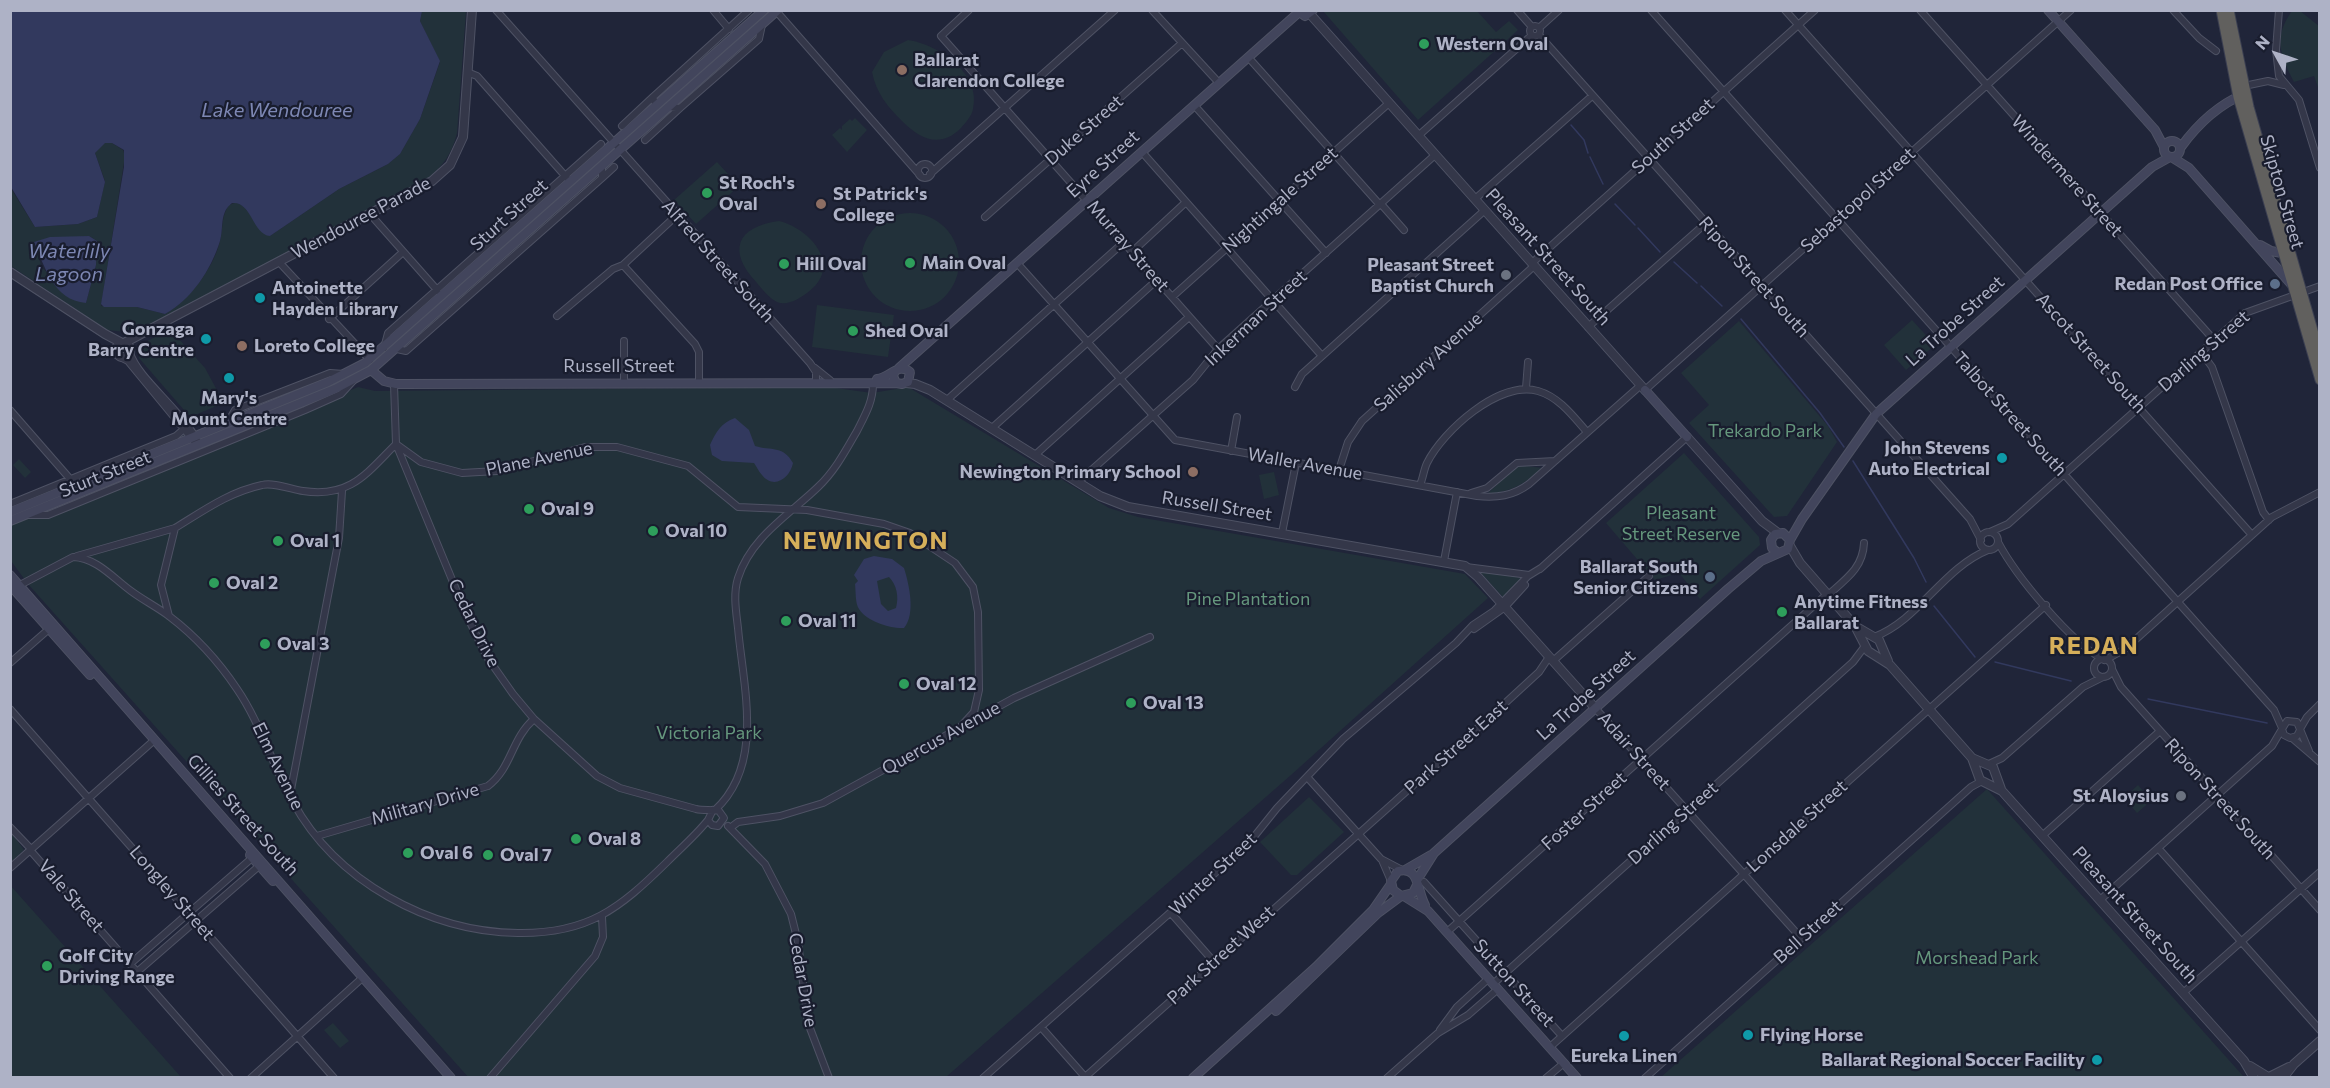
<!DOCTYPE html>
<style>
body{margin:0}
#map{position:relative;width:2330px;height:1088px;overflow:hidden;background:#202539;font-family:Commissioner,sans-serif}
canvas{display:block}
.frame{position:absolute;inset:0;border:12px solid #aeb2c6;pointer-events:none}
.north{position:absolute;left:2246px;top:24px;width:60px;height:60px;-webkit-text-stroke:4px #191d2e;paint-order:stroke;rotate:310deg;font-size:16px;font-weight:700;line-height:24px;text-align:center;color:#aeb2c6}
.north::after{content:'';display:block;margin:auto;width:21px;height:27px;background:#aeb2c6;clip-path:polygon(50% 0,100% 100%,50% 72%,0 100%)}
</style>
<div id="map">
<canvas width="2330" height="1088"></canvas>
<div class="frame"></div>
<div class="north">N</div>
</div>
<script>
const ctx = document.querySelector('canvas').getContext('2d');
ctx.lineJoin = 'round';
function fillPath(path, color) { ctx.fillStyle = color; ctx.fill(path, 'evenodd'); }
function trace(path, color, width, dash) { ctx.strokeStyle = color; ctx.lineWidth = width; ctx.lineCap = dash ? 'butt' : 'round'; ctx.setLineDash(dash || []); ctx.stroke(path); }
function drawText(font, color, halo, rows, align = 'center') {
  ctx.font = font + ' Commissioner,sans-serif'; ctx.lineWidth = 4.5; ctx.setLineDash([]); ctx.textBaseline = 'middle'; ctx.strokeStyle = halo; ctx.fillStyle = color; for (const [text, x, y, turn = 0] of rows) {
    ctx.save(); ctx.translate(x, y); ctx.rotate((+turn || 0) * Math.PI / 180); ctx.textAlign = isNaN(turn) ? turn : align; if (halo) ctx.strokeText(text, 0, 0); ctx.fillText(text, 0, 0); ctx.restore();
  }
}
fillPath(new Path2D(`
 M422 11H466L457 133C452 153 444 165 428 178L135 333 107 330 11 266 10 187 35 227 78 224 97 217 105 181 95 153 104 143H112L123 150 125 156 101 306 137 307 165 314C189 301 217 264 221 236 223 224 222 215 229 205L237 202 243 206 270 236 339 189 388 164 400 154 420 119 440 62 420 21ZM89 236 97 241 96 265 86 303 42 268 34 242Z
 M1323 11H1477L1496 32 1509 21 1518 30 1418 120Z
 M2292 11H2300L2319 26V90L2314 76 2294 82C2280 55 2273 37 2292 11Z
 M908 40C937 44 982 73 973 109 972 116 965 123 961 128 940 149 920 139 902 121 888 107 876 93 872 72L884 52Z
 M855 118 867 130 847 152 832 135 840 128 842 130V126L850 119 852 121Z
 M717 162 739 186 696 224 674 200Z
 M861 262a49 49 0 1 1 98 0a49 49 0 1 1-98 0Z
 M779 221C811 229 844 267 807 293 799 299 787 306 777 302 769 298 762 289 757 283 727 251 736 227 779 221Z
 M817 305 894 315 888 357 812 347Z
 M1912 320 1935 345 1906 370 1884 345Z
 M1739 321 1828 426 1837 442 1787 516 1774 517 1689 423 1709 405 1681 373Z
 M170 329 205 368 224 403 190 417 139 358 140 345Z
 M358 387 375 391 829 387 872 393 908 387 1109 508 1138 517 1465 574 1488 598 1291 775 946 1077 469 1078 28 584 11 561V525L29 518H45Z
 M1684 453 1759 537 1760 545 1700 599 1679 573 1655 580 1606 523Z
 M19 459 31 472 25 478 13 465Z
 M1518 465 1543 468C1524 484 1512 492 1487 494Z
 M1274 472 1279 495 1264 499 1259 475Z
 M1478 570 1520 578 1521 580 1503 597Z
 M2138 785 2144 792 2132 803 2126 796Z
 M1987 789 2244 1077H1661Z
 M2145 793 2152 800 2137 813 2131 806Z
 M1309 797 1344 832 1297 875H1291L1260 842Z
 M11 832 24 850 11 862H10Z
 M10 885 181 1077H11Z
 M333 1023 349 1041 340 1048 324 1030Z`), '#22313a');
fillPath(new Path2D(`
 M10 11H422L420 21 440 61 420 119 400 154 388 164 339 189 270 236C252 234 252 201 232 203 219 213 224 228 220 241 211 270 191 300 165 314L137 307H104L101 304 124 167V150L112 143H105L95 153 105 182 97 217 78 224 35 227 11 187Z
 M89 236 97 241 96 265 86 303C53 300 45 267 34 242L50 237Z
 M735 418 749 430 755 446C771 451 783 445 793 463 790 478 774 490 762 475 759 472 757 467 754 463L722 461 712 455 710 445C716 432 721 423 735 418Z
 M874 556 892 559 904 568C909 584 916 614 904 628 891 629 866 621 859 609 855 603 856 592 855 584L858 581 854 575 864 559ZM889 577C897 585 899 597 896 608L888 611 881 604 877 581Z`), '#32395e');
trace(new Path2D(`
 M1571 125 1584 140 1588 153
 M1590 157 1603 184
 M1615 204 1635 225
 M1638 228 1660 252
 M1674 262 1697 283
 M1701 286 1722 306
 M1741 319 1820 413 1844 447
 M1853 461 1914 558 1926 582
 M1934 606 1975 657
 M1995 662 2071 681
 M2148 699 2267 723`), '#32395e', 1.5);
const minor = new Path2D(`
 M496 10 810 363 816 372V381
 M713 10 729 29
 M969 10 941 36 1218 349
 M1152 10 1219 83
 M1517 10 1532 27
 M1651 10 2274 710 2282 728
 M1785 10 2252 535
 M1920 10 2214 340
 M2173 10 2199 38 2216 51
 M2279 10 2276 50 2279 76 2299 100 2320 168
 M777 12 920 175
 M1530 31a5 5 0 1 1 10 0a5 5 0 1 1-10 0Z
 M1539 28 1559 10
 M1539 35 1970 519 1981 540
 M1248 57 1380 205
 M467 72 477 76 567 178
 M2244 86 2268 81 2284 85
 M1194 105 1326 253
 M656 106 653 97 749 10
 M668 107 680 108 759 39 762 25
 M622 126 653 97
 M1418 136 1532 35
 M645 140 680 108
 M1142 152 1322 356
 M918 171a7 7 0 1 1 14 0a7 7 0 1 1-14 0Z
 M930 174 1115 10
 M602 178 614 167
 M1475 199 1592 96
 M1381 204 1404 230
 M370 214 438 291
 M985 217 1182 43
 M1132 252 1186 202
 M279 262 370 360
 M1017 263 1175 440 1477 496C1497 498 1513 496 1529 484L1641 385
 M1532 263 1815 10
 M623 265 677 215
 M1172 297 1389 103
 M557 316 613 269 623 265 695 344 699 352V383
 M329 319 403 252
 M1588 327 1706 223
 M624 341V382
 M384 348 388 333 601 144
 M397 349 406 351 602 178V167
 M2201 352 2212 367 2263 512 2269 520
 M130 353C138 379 185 413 199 444
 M120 357 128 361 193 440
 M815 368 830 380
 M1295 387 1302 374 1485 210
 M1526 388 1528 362
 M1645 390 2071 10
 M947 400 1124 242
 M10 410 71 480
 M228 422 235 410 330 373 344 374
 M992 428 1157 280
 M396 444 421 462 462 473 497 471 585 447H617L688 466 738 507 807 510 884 524 910 533 955 563 973 587 978 612 979 690 974 712 962 725
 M396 444 467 616 487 657 513 694 534 719 597 776 620 788 696 809C704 811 712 809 719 811L724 818 718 826 712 825 708 820 713 810
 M1231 451 1237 417
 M1035 455 1189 317
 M1339 470 1348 442 1362 421 1534 266
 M1078 482 1193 380 1218 349 1435 155
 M1420 485C1423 478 1424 469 1427 463 1443 431 1499 380 1538 391 1559 397 1573 416 1587 432
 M1471 493 1487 488 1517 463 1555 461
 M10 504 176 436 184 429
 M28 515H48L305 410 341 394 353 381
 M1990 532 2008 524 2245 313 2320 286
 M1980 541a9 9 0 1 1 18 0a9 9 0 1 1-18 0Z
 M1282 533 1296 463
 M1998 542C2016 576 2070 642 2104 660
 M77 556 175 528
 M1444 561 1457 492
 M1466 567 1529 575
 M1540 569 1687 437
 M20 585 73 557C97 558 113 578 131 591 143 600 157 607 169 616 194 635 219 662 237 689 261 724 272 765 293 802 336 881 429 932 518 933 588 934 619 909 667 862 681 848 696 835 708 820
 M1828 595C1846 579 1863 568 1864 543
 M169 616 161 585 175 528C203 511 229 492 262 485 273 482 291 489 303 491 350 498 366 474 396 444L394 384
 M1474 629 1505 607 1525 585
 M1874 637C1919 620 1943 568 1988 550
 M2094 668a9 9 0 1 1 18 0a9 9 0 1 1-18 0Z
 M2105 660 2125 649 2272 517 2320 492
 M1553 661 1649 576
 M10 663 49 629
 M2112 669 2121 687 2320 910
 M10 709 334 1078
 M1596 709 1801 938
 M2300 729 2307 717 2320 704
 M2300 730 2297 736 2290 738 2284 735 2282 729 2287 721 2297 722 2309 751
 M2292 738 2320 762
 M1989 764 2002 758 2083 687 2103 677
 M1308 778 1381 859 1402 870
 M290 795 339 538 342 491
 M715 810C765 764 743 686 738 628 736 611 733 594 738 578 751 537 789 515 818 487 835 471 846 450 857 431 865 415 873 402 873 384
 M728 826 765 864 791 914 798 942 808 1023 829 1078
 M10 827 31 849
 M730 828 738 822 780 816 823 803 1014 698 1150 637
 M317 836 488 786C512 768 511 739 534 719
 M2042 836 2160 731
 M2158 848 2320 1030
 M30 850 230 1078
 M1382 860 1391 881
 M10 868 151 743
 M1424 882 1562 1036
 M2100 900 2272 746 2282 729
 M1171 913 1214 962
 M1447 932 1827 594
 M130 964 252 858
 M137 972 259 866
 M1493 984 1853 662 1865 646
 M2183 993 2320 872
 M1041 1027 1086 1078
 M1440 1030 1457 1007 1488 979
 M1550 1047 2046 605
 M251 1078 360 980
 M490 1078 595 956 603 937 602 917
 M983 1078 1249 843 1277 808 1343 739 1456 643 1473 625 1494 611 1528 576 1541 568
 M1084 1078 1490 717 1539 672 1549 657
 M1387 1078 1438 1033 1468 1015 1498 989
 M1546 1078 1564 1063
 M1645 1078 1971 787 1982 781`);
const tertiary = new Path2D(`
 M1310 14 1645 390
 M10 272 105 334 122 343
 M116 350a7 7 0 1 1 14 0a7 7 0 1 1-14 0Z
 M124 343 432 181 450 165 463 137 472 10
 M906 383 915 384 930 390 1100 496 1128 507 1465 566 1478 577 1596 709
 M1687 437 1762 521 1778 533
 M1790 546 1800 563 1855 626 1879 640 1888 661
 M1855 626 1868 651 1890 665 1972 758 1993 767 2001 789
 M1972 758 1980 780 2002 791 2244 1061 2254 1078
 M2250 1066 2268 1077
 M2269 1077 2289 1067
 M2283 1078 2294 1064 2320 1041`);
const secondary = new Path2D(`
 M1297 10 1305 16 1313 10
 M2048 10 2155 130 2164 147
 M2164 149a8 8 0 1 1 16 0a8 8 0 1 1-16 0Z
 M2181 147C2197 125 2218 105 2244 94
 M2173 158 2189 168 2291 284
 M2260 245 2271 251 2287 254
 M899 368 1298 13
 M371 370 384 381 396 384 896 383
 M877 379C890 378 898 362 910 372L908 382 902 384 896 383 893 376 895 371
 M1645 390 1687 437
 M10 512 328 382 365 363 764 10
 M10 521 335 389 371 370 778 10
 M1790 540 1802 519 1876 414 2152 167 2170 157
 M10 575 451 1078
 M10 585 90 675
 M250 855 273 881
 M1405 870 1431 855
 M1417 880 1434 853 1728 589 1761 561 1788 549 1790 540 1783 533 1775 534 1771 540 1772 548 1777 552
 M1417 885 1413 893 1401 896 1393 890 1391 881 1398 871C1420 865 1417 892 1425 905
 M1404 896 1428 911 1577 1078
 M1276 1011 1378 913 1401 896
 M1193 1078 1316 967 1373 910 1391 884`);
const trunk = new Path2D(`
 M2221 10 2238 97 2320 380
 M2229 10 2249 107 2320 355`);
trace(minor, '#4e5264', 8);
trace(tertiary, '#4e5264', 10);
trace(secondary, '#4e5264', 10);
trace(trunk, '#3b3f51', 11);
trace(minor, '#343749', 6);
trace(tertiary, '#343749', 8);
trace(secondary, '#42455c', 8);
trace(trunk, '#61605e', 9);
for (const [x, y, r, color] of [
 [1424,44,6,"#2e9e5b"],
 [902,70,6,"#8d6e63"],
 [707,193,6,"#2e9e5b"],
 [821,204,6,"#8d6e63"],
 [910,263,6,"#2e9e5b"],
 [784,264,6,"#2e9e5b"],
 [1506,275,6,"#6b7280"],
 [2275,284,6,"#5c6f8a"],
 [260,298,6,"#0f9aa8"],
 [853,331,6,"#2e9e5b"],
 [206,339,6,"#0f9aa8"],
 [242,346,6,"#8d6e63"],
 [229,378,6,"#0f9aa8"],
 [2002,458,6,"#0f9aa8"],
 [1193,472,6,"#8d6e63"],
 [529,509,6,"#2e9e5b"],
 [653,531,6,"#2e9e5b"],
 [278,541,6,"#2e9e5b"],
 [1710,577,6,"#5c6f8a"],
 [214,583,6,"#2e9e5b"],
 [1782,612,6,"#2e9e5b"],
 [786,621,6,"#2e9e5b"],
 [265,644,6,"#2e9e5b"],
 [904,684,6,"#2e9e5b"],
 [1131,703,6,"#2e9e5b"],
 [2181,796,6,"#6b7280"],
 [576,839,6,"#2e9e5b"],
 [408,853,6,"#2e9e5b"],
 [488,855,6,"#2e9e5b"],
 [47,966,6,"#2e9e5b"],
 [1748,1035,6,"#0f9aa8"],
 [1624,1036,6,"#0f9aa8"],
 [2097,1060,6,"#0f9aa8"]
]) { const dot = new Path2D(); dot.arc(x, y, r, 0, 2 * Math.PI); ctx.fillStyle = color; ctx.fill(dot); trace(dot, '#191d2e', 2); }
drawText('bold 18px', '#aeb2c6', '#191d2e', [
 ["Western Oval",1436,44],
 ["Ballarat",914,60],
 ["Clarendon College",914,81],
 ["St Roch's",719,183],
 ["Oval",719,204],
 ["St Patrick's",833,194],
 ["College",833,215],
 ["Main Oval",922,263],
 ["Hill Oval",796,264],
 ["Pleasant Street",1494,265,"right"],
 ["Baptist Church",1494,286,"right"],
 ["Redan Post Office",2263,284,"right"],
 ["Antoinette",272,288],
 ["Hayden Library",272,309],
 ["Gonzaga",194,329,"right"],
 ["Barry Centre",194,350,"right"],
 ["Shed Oval",865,331],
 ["Loreto College",254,346],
 ["Mary's",229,398,"center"],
 ["Mount Centre",229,419,"center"],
 ["John Stevens",1990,448,"right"],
 ["Auto Electrical",1990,469,"right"],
 ["Newington Primary School",1181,472,"right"],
 ["Oval 9",541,509],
 ["Oval 10",665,531],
 ["Oval 1",290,541],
 ["Ballarat South",1698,567,"right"],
 ["Senior Citizens",1698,588,"right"],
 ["Oval 2",226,583],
 ["Anytime Fitness",1794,602],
 ["Ballarat",1794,623],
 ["Oval 11",798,621],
 ["Oval 3",277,644],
 ["Oval 12",916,684],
 ["Oval 13",1143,703],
 ["St. Aloysius",2169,796,"right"],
 ["Oval 8",588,839],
 ["Oval 6",420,853],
 ["Oval 7",500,855],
 ["Golf City",59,956],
 ["Driving Range",59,977],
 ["Flying Horse",1760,1035],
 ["Eureka Linen",1624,1056,"center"],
 ["Ballarat Regional Soccer Facility",2085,1060,"right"]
], 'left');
drawText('18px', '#aeb2c6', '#191d2e', [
 ["Duke Street",1084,130,-41],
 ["South Street",1673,136,-42],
 ["Eyre Street",1103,164,-42],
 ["Windermere Street",2067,176,48],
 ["Skipton Street",2282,192,74],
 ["Nightingale Street",1280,200,-42],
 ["Sebastopol Street",1858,200,-42],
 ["Sturt Street",509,215,-42],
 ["Wendouree Parade",361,218,-28],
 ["Murray Street",1128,246,49],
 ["Pleasant Street South",1548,257,48],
 ["Alfred Street South",718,261,48],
 ["Ripon Street South",1754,277,48],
 ["Inkerman Street",1256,318,-43],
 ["La Trobe Street",1955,321,-42],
 ["Darling Street",2204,351,-41],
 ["Ascot Street South",2091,353,48],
 ["Salisbury Avenue",1428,362,-42],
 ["Russell Street",619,366],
 ["Talbot Street South",2010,414,48],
 ["Plane Avenue",539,459,-12],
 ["Waller Avenue",1305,464,10],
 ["Sturt Street",105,474,-22],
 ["Russell Street",1217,506,9],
 ["Cedar Drive",474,623,64],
 ["La Trobe Street",1586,695,-42],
 ["Quercus Avenue",941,738,-29],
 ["Park Street East",1456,747,-42],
 ["Adair Street",1634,751,48],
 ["Elm Avenue",278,766,64],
 ["Ripon Street South",2220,799,48],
 ["Military Drive",425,804,-16],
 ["Foster Street",1584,811,-42],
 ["Gillies Street South",243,815,48],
 ["Darling Street",1673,823,-42],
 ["Lonsdale Street",1797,826,-42],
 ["Winter Street",1213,874,-43],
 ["Longley Street",172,893,49],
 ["Vale Street",71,896,49],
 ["Pleasant Street South",2135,915,48],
 ["Bell Street",1808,932,-42],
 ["Park Street West",1221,955,-42],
 ["Cedar Drive",803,980,80],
 ["Sutton Street",1514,983,48]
]);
drawText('18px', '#65977d', '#191d2e', [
 ["Trekardo Park",1765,431],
 ["Pleasant",1681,513],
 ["Street Reserve",1681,534],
 ["Pine Plantation",1248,599],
 ["Victoria Park",709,733],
 ["Morshead Park",1977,958]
]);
drawText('italic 20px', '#7d87b3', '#191d2e', [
 ["Lake Wendouree",277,110],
 ["Waterlily",69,251],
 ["Lagoon",69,274]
]);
ctx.letterSpacing = '1.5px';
drawText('bold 24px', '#d6af5a', '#191d2e', [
 ["NEWINGTON",866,541],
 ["REDAN",2094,646]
]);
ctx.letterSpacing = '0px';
</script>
